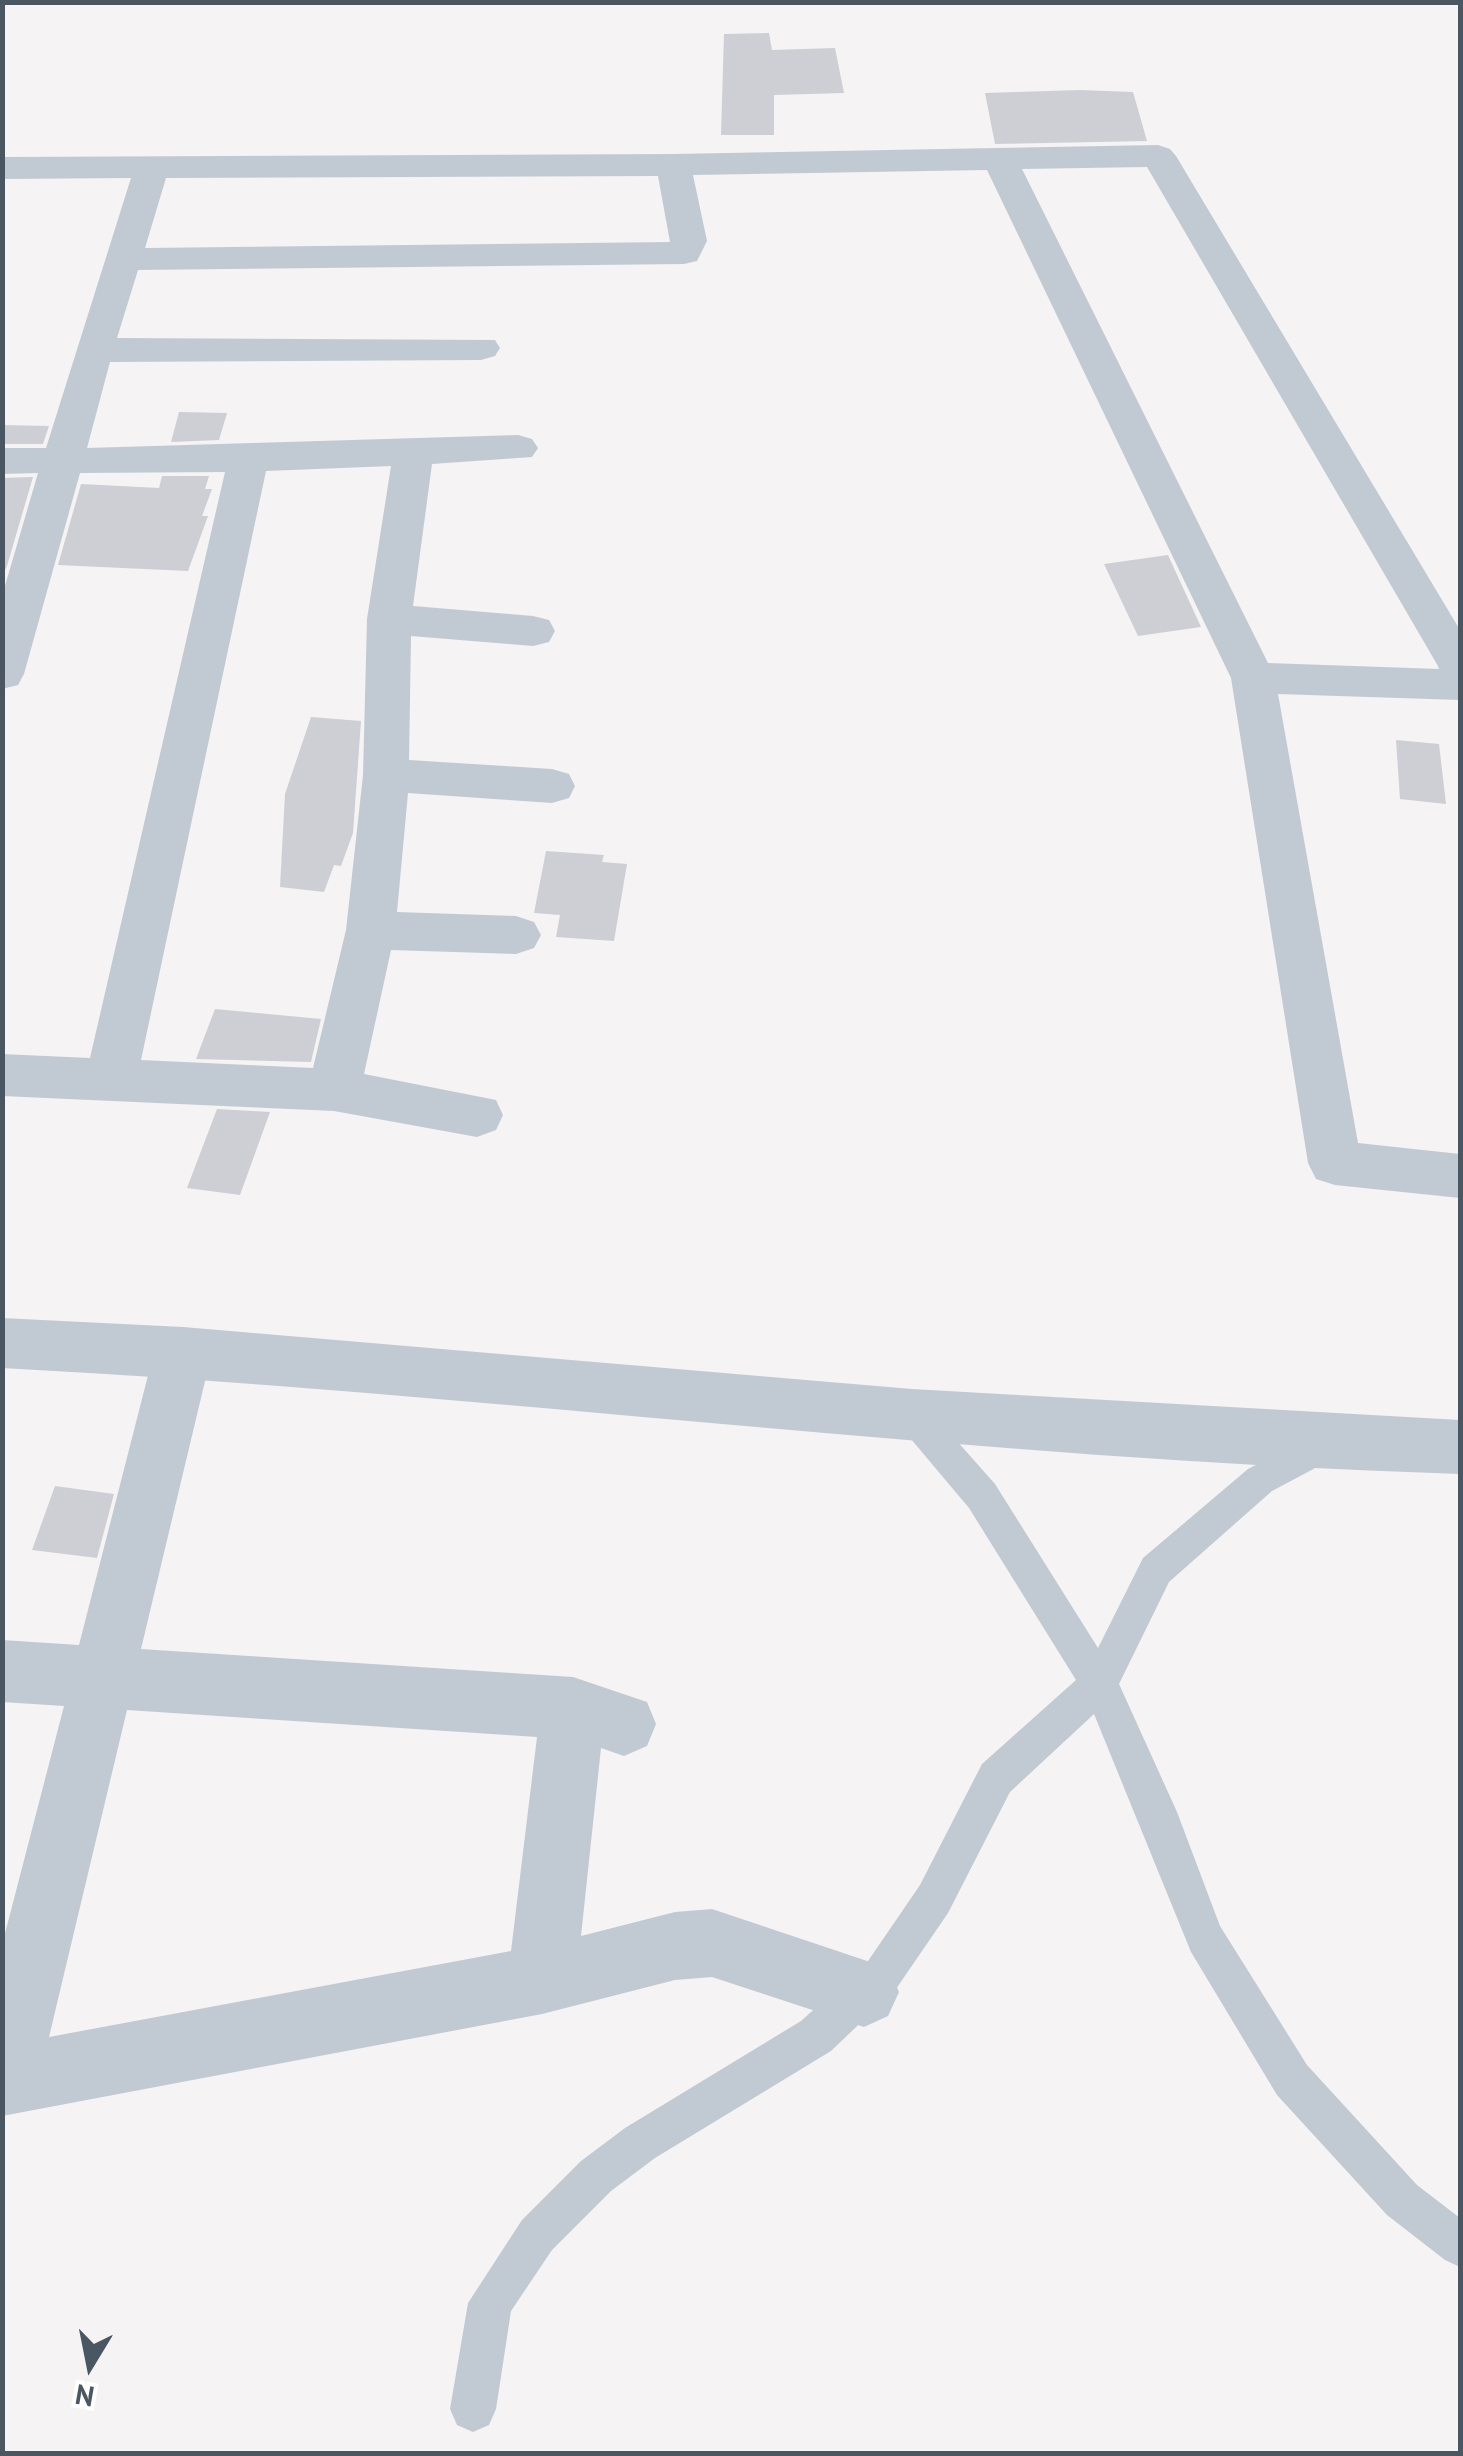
<!DOCTYPE html>
<style>
body{margin:0}
#map{position:relative;width:1463px;height:2456px;overflow:hidden;background:#f5f3f3;font-family:"PT Sans",sans-serif}
canvas{display:block}
.frame{position:absolute;inset:0;border:5px solid #4a5661;pointer-events:none}
.north{position:absolute;left:40px;top:2316px;width:100px;height:100px;-webkit-text-stroke:8px #fff;paint-order:stroke;rotate:190deg;font-size:28px;font-weight:700;line-height:40px;text-align:center;color:#4a5661}
.north::after{content:'';display:block;margin:auto;width:35px;height:45px;background:#4a5661;clip-path:polygon(50% 0,100% 100%,50% 72%,0 100%)}
</style>
<div id="map">
<canvas width="1463" height="2456"></canvas>
<div class="frame"></div>
<div class="north">N</div>
</div>
<script>
const ctx = document.querySelector('canvas').getContext('2d');
ctx.lineJoin = 'round';
function fillPath(path, color) { ctx.fillStyle = color; ctx.fill(path, 'evenodd'); }
fillPath(new Path2D(`
 M769 33 772 50 835 48 844 93 774 95V135H721L724 34Z
 M1080 90 1133 92 1147 141 995 144 985 93Z
 M179 412 227 413 219 440 171 442Z
 M2 425 49 426 43 444H2Z
 M162 476H209L205 489H212L202 516H208L188 571 58 565 81 484 159 488Z
 M33 477 7 566 2 576V478Z
 M1168 555 1201 627 1138 636 1104 564Z
 M311 717 361 721 353 833 341 866 334 865 324 892 280 887 285 794Z
 M1396 740 1439 744 1446 804 1400 799Z
 M546 851 604 855 602 862 627 864 614 941 556 937 560 915 534 913Z
 M215 1009 321 1019 311 1062 196 1059Z
 M217 1109 270 1112 240 1195 187 1188Z
 M55 1486 114 1494 97 1558 32 1550Z`), '#cdcfd5');
fillPath(new Path2D(`
 M912 1399 924 1404 995 1484 1098 1648 1143 1558 1248 1469 1324 1430 1336 1435 1341 1446 1336 1457 1272 1491 1169 1582 1119 1684 1177 1812 1220 1926 1307 2065 1417 2185 1460 2218V2267L1445 2260 1387 2215 1277 2095 1191 1952 1094 1714 1010 1792 948 1913 896 1989 831 2051 655 2158 611 2191 552 2250 511 2311 496 2409 489 2425 473 2432 457 2425 450 2409 468 2303 522 2220 581 2161 625 2128 801 2021 868 1961 920 1885 982 1764 1076 1680 969 1508 900 1426 895 1415 900 1404Z`), '#c1cad2');
fillPath(new Path2D(`
 M1158 145 1170 149 1176 156 1460 630V700L1278 694 1358 1143 1460 1154V1198L1335 1185 1316 1179 1308 1163 1231 678 987 170 693 175 707 241 697 261 684 264 138 270 117 338 495 340 500 348 495 356 481 360 110 362 87 448 518 435 532 439 538 448 532 457 432 464 413 606 533 616 549 620 555 631 549 642 533 646 411 636 409 760 552 769 569 774 575 786 569 798 552 803 408 793 397 912 516 916 534 922 541 935 534 948 516 954 391 950 364 1074 496 1100 503 1115 496 1130 477 1137 334 1111 2 1096V1054L90 1058 225 472 80 473 24 674 18 685 2 689V596L38 473 2 474V448H46L131 178 2 179V157L673 154ZM1147 167 1438 666 1439 669 1268 663 1022 169ZM658 176 670 242 145 248 166 178ZM391 466 367 619 363 775 346 930 313 1068 141 1060 266 471Z
 M183 1327 203 1334 212 1352 141 1649 573 1677 647 1702 656 1724 647 1746 624 1756 601 1748 581 1936 675 1912 712 1909 888 1968 899 1992 888 2016 864 2027 712 1977 675 1980 542 2014 2 2116V1945L64 1706 2 1702V1640L79 1645 154 1352 163 1334ZM127 1710 537 1737 511 1951 49 2037Z`), '#c1cad2');
fillPath(new Path2D(`
 M2 1318 183 1327 912 1389 1460 1420V1474C973 1459 489 1393 2 1368Z`), '#c1cad2');
</script>
